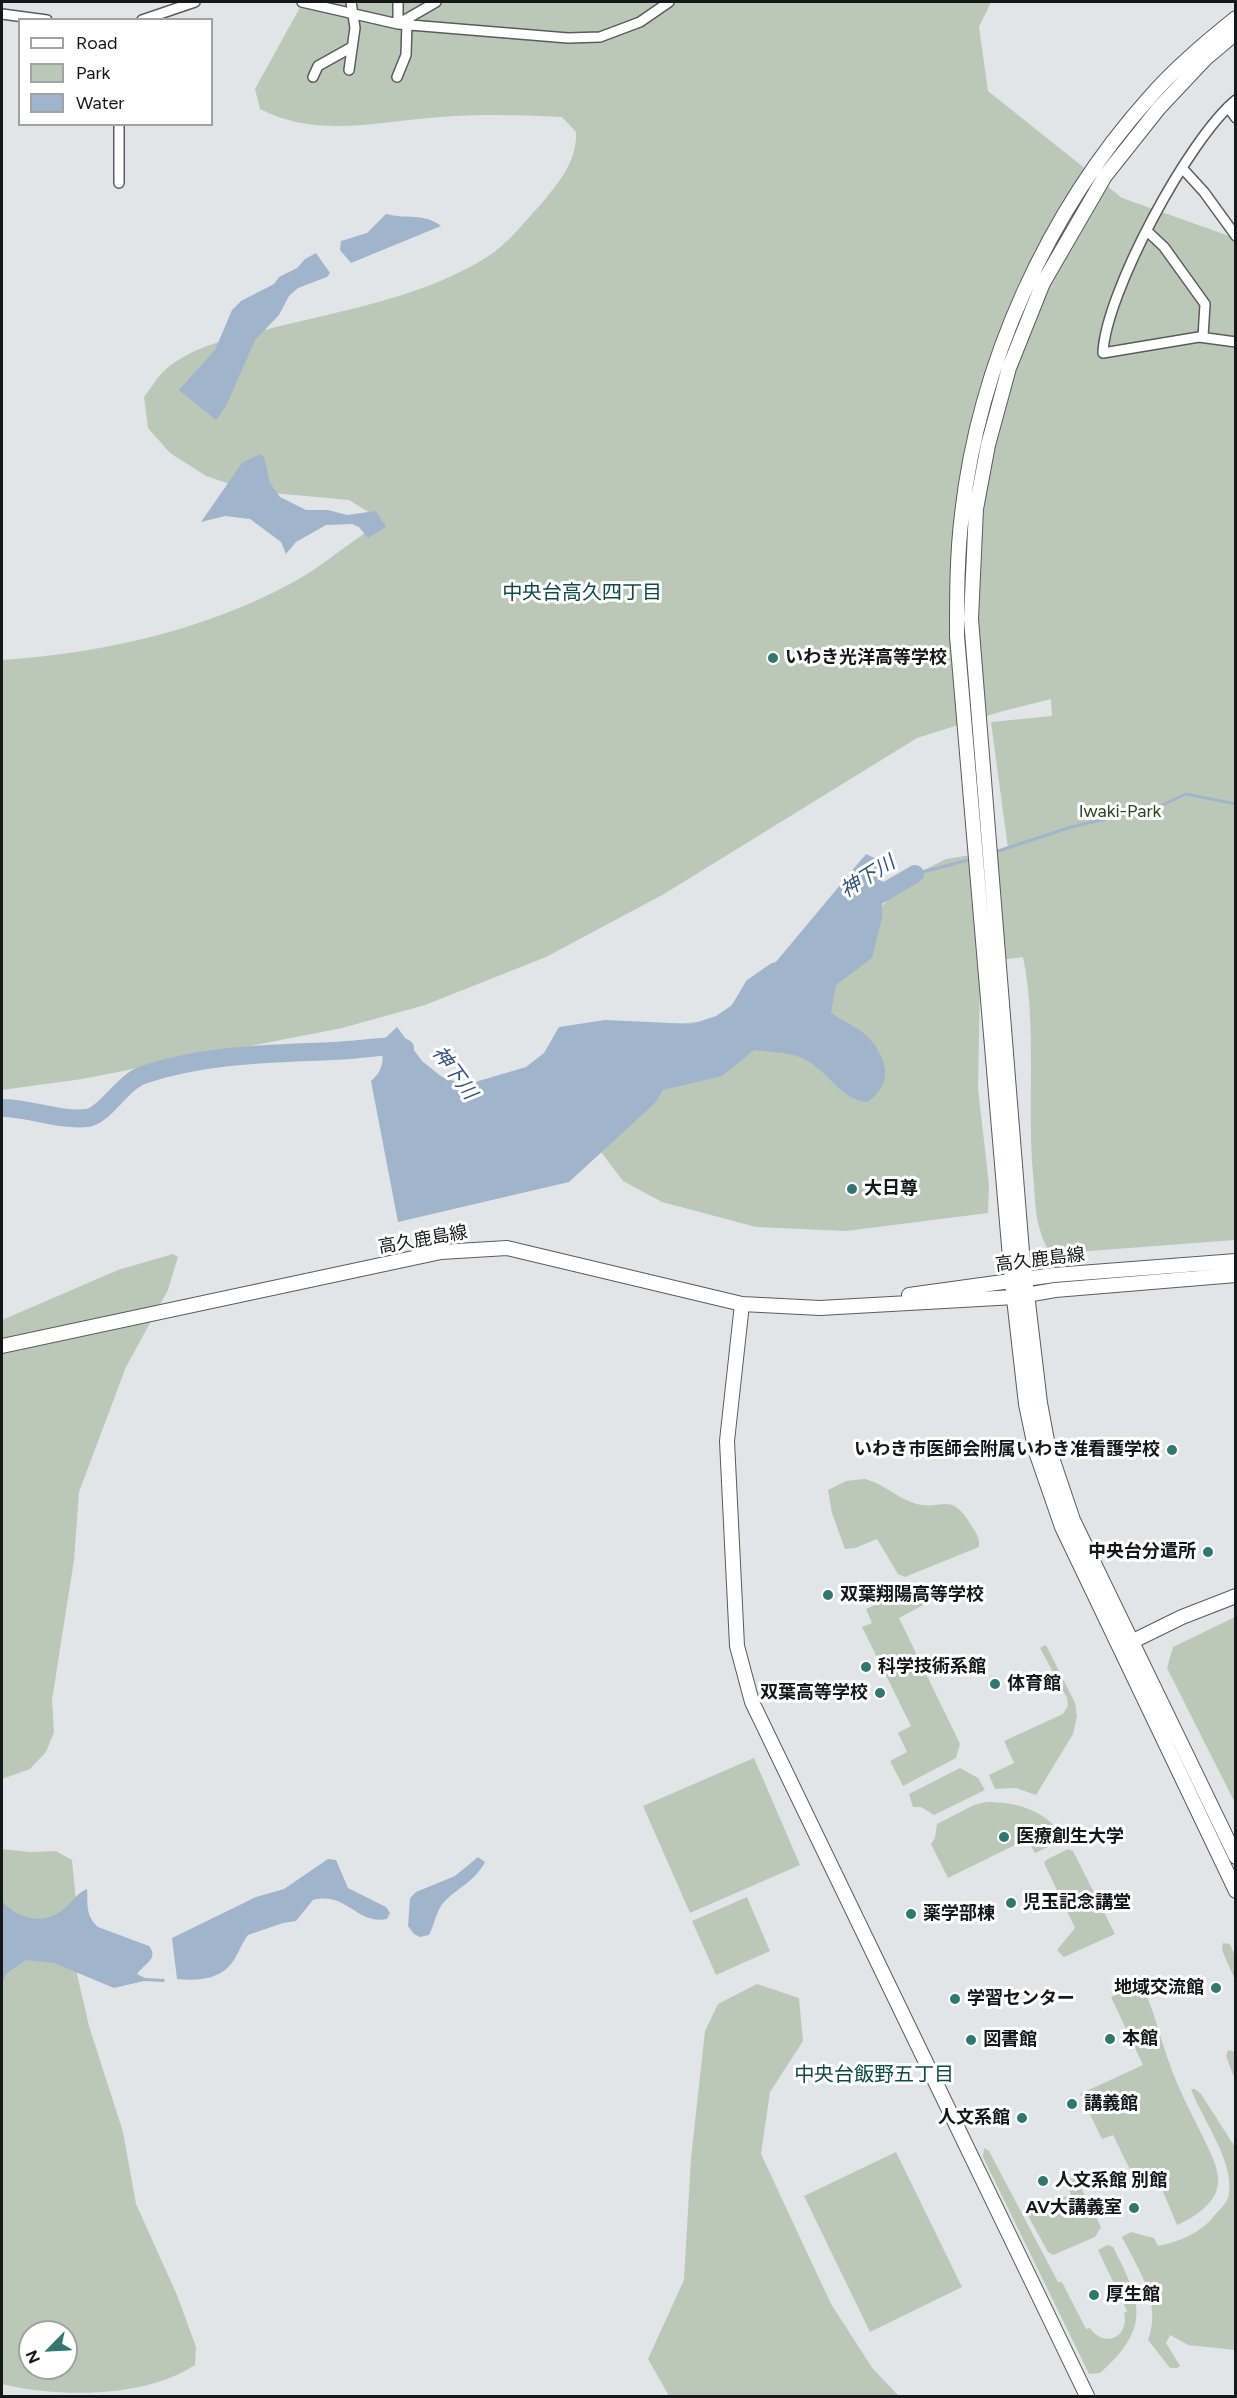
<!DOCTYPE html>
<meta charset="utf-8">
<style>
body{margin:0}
#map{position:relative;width:1237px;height:2398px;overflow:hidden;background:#e2e5e8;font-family:Figtree,sans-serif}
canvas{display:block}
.frame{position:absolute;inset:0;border:3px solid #161718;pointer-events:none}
.legend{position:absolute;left:18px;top:18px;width:195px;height:108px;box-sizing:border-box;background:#fff;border:2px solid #a2a2a3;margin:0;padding:8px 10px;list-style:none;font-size:18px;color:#161718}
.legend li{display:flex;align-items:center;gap:12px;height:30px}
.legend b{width:30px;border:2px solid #a2a2a3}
.north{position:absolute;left:18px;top:2320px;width:60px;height:60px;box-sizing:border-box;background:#fff;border:2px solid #a2a2a3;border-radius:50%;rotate:246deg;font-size:16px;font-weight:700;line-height:24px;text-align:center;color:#161718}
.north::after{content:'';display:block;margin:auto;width:21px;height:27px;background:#30776f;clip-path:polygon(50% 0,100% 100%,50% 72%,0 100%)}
</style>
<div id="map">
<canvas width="1237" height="2398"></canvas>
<div class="frame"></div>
<ul class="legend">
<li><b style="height:8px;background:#fff"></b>Road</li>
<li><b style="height:16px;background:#bbc8b7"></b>Park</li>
<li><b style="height:16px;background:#a0b5cc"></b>Water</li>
</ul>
<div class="north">N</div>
</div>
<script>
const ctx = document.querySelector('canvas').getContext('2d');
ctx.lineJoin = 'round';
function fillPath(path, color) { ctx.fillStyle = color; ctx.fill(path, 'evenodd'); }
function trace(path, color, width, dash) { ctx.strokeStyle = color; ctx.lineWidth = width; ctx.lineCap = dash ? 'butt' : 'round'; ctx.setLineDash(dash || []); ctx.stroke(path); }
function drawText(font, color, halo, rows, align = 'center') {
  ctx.font = font + ' Figtree,"Noto Sans JP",sans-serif'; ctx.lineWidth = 6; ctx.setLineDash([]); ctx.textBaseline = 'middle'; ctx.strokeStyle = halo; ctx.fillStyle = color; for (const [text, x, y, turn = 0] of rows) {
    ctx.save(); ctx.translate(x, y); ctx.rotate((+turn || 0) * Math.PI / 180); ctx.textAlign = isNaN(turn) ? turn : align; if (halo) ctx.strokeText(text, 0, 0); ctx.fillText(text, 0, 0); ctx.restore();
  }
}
fillPath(new Path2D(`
 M303 2H991L979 27 988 91 1122 198 1235 238V1240L1050 1254C1034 1224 1036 1207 1033 1174 1027 1105 1037 1023 1023 957L986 962 980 978 978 1088 989 1185 988 1213 846 1231 756 1227 662 1202 623 1181 595 1144 658 1026 743 1017 877 912 906 879 946 859 1008 849 991 722 1052 716 1051 699 1003 711 917 738 664 894 546 957 425 1005 342 1028 82 1079 2 1090V660C101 653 199 632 288 585 316 571 342 548 368 531L374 521 367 511 349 500 251 491 206 476 170 453 148 428 144 397C151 389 156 378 164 371 192 345 237 337 272 328 344 310 424 297 487 257 508 244 525 221 542 203 560 181 577 161 576 132L562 117C522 115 481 114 441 117 380 121 318 139 260 109L255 89Z
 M173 1254 178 1257 168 1290 126 1367 79 1492 74 1560 52 1700 54 1732 46 1752 30 1769 2 1779V1320L118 1270Z
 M865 1479C882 1483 895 1496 911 1502 941 1514 949 1488 971 1525 976 1533 980 1538 979 1547L905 1577 898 1574 877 1539 855 1548 845 1549 832 1513 828 1490 846 1481Z
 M909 1590 927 1603 899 1618 960 1744 956 1758 903 1786 890 1761 907 1752 898 1733 911 1726 862 1627 872 1623 866 1609Z
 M1235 1617V1803L1167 1668 1173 1647Z
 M1046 1645 1075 1703 1077 1716 1073 1734 1036 1795 1016 1788 995 1789 989 1775 1014 1763 1004 1741 1063 1714 1068 1706 1067 1698 1040 1648Z
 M754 1758 800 1865 690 1913 643 1806Z
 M960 1768 978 1778 985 1790 934 1815 921 1807H913L909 1794Z
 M986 1802C1018 1802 1046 1810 1065 1839L1035 1853 1027 1839 948 1878 931 1844 935 1838 937 1824 974 1805Z
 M2 1849 30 1852 56 1851 72 1860 78 1922 77 1974 89 2026 123 2132 136 2204 177 2295 196 2347 195 2365C145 2398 59 2398 2 2384ZM30 2332H66V2368H30Z
 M1068 1849 1073 1851 1115 1934 1064 1957 1057 1950 1075 1928 1044 1863 1046 1860Z
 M747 1897 770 1951 716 1975 692 1921Z
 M1223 1943 1230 1944 1235 1956V1980L1222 1950Z
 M1141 1983C1154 2009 1160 2038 1170 2065 1179 2091 1193 2116 1205 2141 1210 2152 1218 2167 1218 2180 1219 2202 1195 2217 1177 2225L1156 2175 1137 2184 1113 2135 1102 2139 1080 2094 1143 2065 1111 1997Z
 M757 1984 799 1998 803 2041 770 2092 761 2154 831 2304 873 2369 899 2396H669L648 2359 684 2280 691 2158 705 2031 718 2004Z
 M1228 2050 1235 2052V2080L1226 2056Z
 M1191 2089H1195L1201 2094 1235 2147V2350L1188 2345 1170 2335 1166 2343 1180 2366 1177 2368H1170L1148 2340C1162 2304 1139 2270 1122 2237L1131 2232 1154 2238 1158 2246C1178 2242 1201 2233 1214 2216 1218 2211 1226 2204 1228 2198 1237 2164 1202 2120 1191 2089Z
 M984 2148 989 2151 1058 2282H1062L1086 2329 1090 2328C1104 2349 1130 2337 1124 2313L1127 2311 1098 2250 1107 2245 1113 2247C1141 2302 1152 2327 1100 2373L1089 2374 983 2157Z
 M896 2152 962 2287 870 2332 804 2196Z
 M1075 2176 1101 2227 1095 2237 1053 2255 1048 2252 1027 2214 1071 2194 1065 2181Z`), '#bbc8b7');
fillPath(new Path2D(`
 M386 214C405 219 425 213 441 226L351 263 340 250 341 241 367 233Z
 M316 253 330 273 327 277 298 288 289 296 279 315 255 340 226 406 216 420 179 390 215 350 232 310 241 301 274 284 279 277 297 268 305 259Z
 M260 454 264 457 270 483 280 497 306 510H328L347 515 376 511 386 527 368 538 359 527 352 524 326 525 296 542 286 554 281 542 250 519 225 516 201 522 242 463Z
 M866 854 883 862 882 918 872 958 836 985 831 1013C843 1021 862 1029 871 1040 889 1064 892 1083 868 1102 840 1101 827 1068 802 1058 788 1052 769 1052 754 1050L722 1076 663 1090 655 1103 569 1182 398 1222 371 1081C385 1069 383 1059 382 1041L397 1027 422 1061 442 1077 465 1085 526 1067 544 1053 559 1027 605 1020 692 1024 716 1016 750 993Z
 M478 1857 485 1862C475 1881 459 1887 445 1901 436 1910 435 1924 429 1935L420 1937 414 1934 408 1926 410 1898 416 1892 455 1876Z
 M328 1859 336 1860 348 1888 386 1907 390 1913 387 1919C356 1925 347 1891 313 1900L296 1921 283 1923 248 1935C242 1943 239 1952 234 1960 221 1980 198 1981 177 1979L172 1938 256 1897 284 1889Z
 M87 1889C88 1904 85 1915 98 1927L149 1946C159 1959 145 1963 137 1974L145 1978 165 1979 164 1982 144 1981 114 1988 54 1963 26 1960 7 1973 2 1983V1901C18 1920 45 1926 65 1908 73 1901 77 1893 87 1889Z`), '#a0b5cc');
trace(new Path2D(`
 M995 852 1071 827 1158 807 1186 794 1236 804
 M915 874 972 859`), '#a0b5cc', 3);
trace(new Path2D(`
 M862 905 915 874
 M737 1014 753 987 776 971
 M2 1108C30 1108 58 1121 87 1118 105 1116 121 1083 143 1075 204 1054 269 1054 333 1051 354 1050 375 1047 396 1046L405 1048`), '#a0b5cc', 18);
const street = new Path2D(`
 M302 2 398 24 568 38 600 37 640 22 669 2
 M398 2V24L436 2
 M2 14 47 20
 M142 20 195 2
 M349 70 355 28 351 2
 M313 77 318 66 352 47
 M397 77 406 55 407 23
 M1236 100C1189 138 1105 294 1103 353L1199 337 1236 342
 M1228 107 1236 118
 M1183 169 1204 192 1236 236
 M119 183V124
 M1147 231 1164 247 1205 304 1203 337`);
const secondary = new Path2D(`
 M1236 18C1205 43 1175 68 1149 98 1048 211 979 363 962 514 957 554 957 595 957 636L1012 1281 1026 1404 1036 1452 1062 1527 1236 1891
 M1236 33 1206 58 1159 108 1105 176 1043 283 1009 368 988 445 976 509 971 619 1022 1252 1040 1403 1048 1446 1073 1520 1236 1857
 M909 1295 1054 1275 1236 1261
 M742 1304 727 1441 737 1646 752 1702 1087 2396
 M2 1346 441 1252 507 1248 742 1304 820 1308 1015 1297 1055 1290 1236 1275
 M1125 1645 1182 1617 1236 1596`);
trace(street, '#5a5c5f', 12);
trace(secondary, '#5a5c5f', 16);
trace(street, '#fff', 9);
trace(secondary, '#fff', 14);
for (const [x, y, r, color] of [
 [773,658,6,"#30776f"],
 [852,1189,6,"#30776f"],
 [1172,1450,6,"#30776f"],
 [1208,1552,6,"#30776f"],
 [828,1595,6,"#30776f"],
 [866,1667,6,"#30776f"],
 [995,1684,6,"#30776f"],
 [880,1693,6,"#30776f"],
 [1004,1837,6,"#30776f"],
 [1011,1903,6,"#30776f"],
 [911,1914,6,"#30776f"],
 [1216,1988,6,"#30776f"],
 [955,1999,6,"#30776f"],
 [1110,2039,6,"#30776f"],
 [971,2040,6,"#30776f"],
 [1072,2104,6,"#30776f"],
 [1022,2118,6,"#30776f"],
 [1043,2181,6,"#30776f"],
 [1134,2208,6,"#30776f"],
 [1094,2295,6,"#30776f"]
]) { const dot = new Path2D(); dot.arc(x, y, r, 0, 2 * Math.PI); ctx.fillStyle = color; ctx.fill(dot); trace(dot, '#fff', 2); }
drawText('bold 18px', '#161718', '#fff', [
 ["いわき光洋高等学校",785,658],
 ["大日尊",864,1189],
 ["いわき市医師会附属いわき准看護学校",1160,1450,"right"],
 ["中央台分遣所",1196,1552,"right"],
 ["双葉翔陽高等学校",840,1595],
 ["科学技術系館",878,1667],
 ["体育館",1007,1684],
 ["双葉高等学校",868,1693,"right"],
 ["医療創生大学",1016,1837],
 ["児玉記念講堂",1023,1903],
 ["薬学部棟",923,1914],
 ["地域交流館",1204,1988,"right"],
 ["学習センター",967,1999],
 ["本館",1122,2039],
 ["図書館",983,2040],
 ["講義館",1084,2104],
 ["人文系館",1010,2118,"right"],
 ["人文系館 別館",1055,2181],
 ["AV大講義室",1122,2208,"right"],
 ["厚生館",1106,2295]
], 'left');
drawText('18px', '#2b4721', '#fff', [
 ["Iwaki-Park",1120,812]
]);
drawText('18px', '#161718', '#fff', [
 ["高久鹿島線",423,1240,-10],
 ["高久鹿島線",1040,1260,-7]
]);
drawText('20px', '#0e4b45', '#fff', [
 ["中央台高久四丁目",582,593],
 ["中央台飯野五丁目",874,2075]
]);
drawText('italic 20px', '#35567a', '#fff', [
 ["神下川",868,877,-32],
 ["神下川",454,1073,54]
]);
</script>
